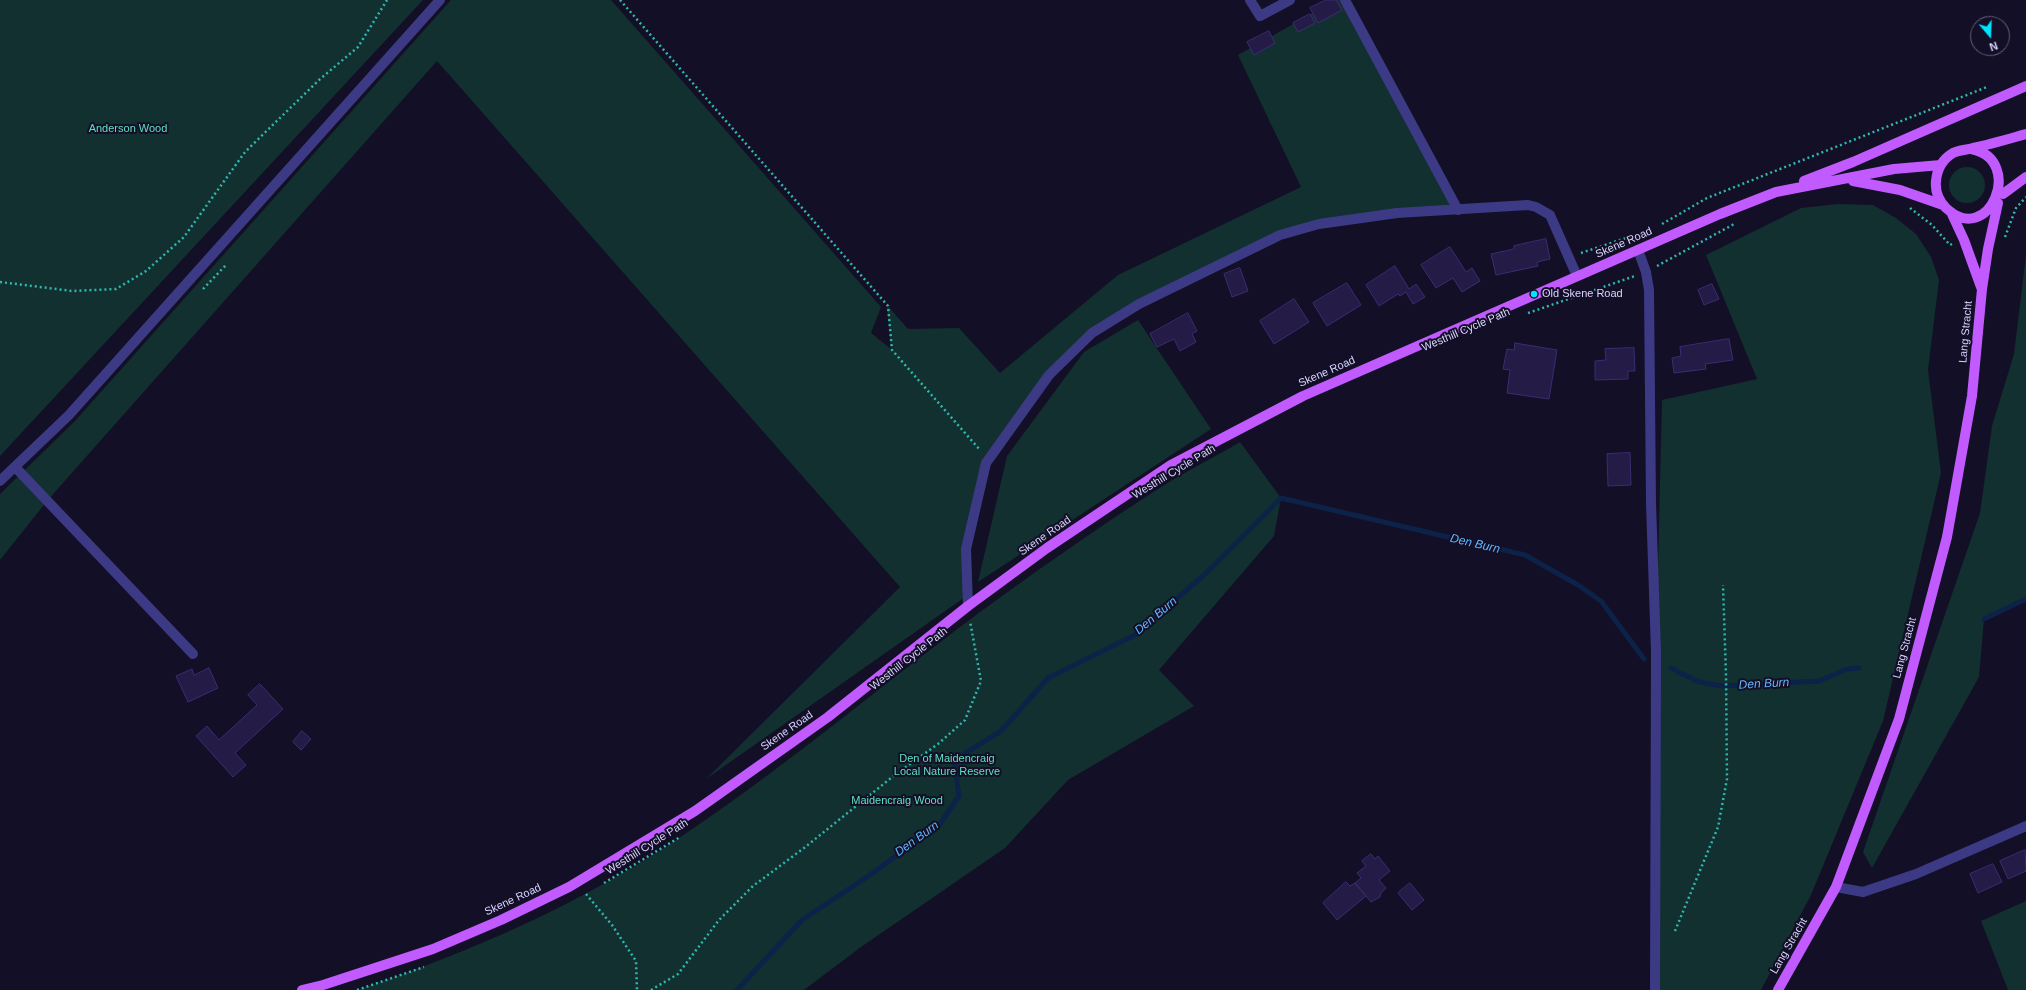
<!DOCTYPE html>
<style>
body{margin:0}
#map{position:relative;width:2026px;height:990px;overflow:hidden;background:#130f26;font-family:Arial,sans-serif}
canvas{display:block}
.north{position:absolute;left:1970px;top:16px;width:40px;height:40px;box-sizing:border-box;background:#130f26;border:1px solid #625e7d;border-radius:50%;rotate:161deg;font-size:11px;font-weight:700;line-height:16px;text-align:center;color:#d9d4ff}
.north::after{content:'';display:block;margin:auto;width:14px;height:18px;background:#00e5ff;clip-path:polygon(50% 0,100% 100%,50% 72%,0 100%)}
</style>
<div id="map">
<canvas width="2026" height="990"></canvas>
<div class="north">N</div>
</div>
<script>
const ctx = document.querySelector('canvas').getContext('2d');
ctx.lineJoin = 'round';
function fillPath(path, color) { ctx.fillStyle = color; ctx.fill(path, 'evenodd'); }
function trace(path, color, width, dash) { ctx.strokeStyle = color; ctx.lineWidth = width; ctx.lineCap = dash ? 'butt' : 'round'; ctx.setLineDash(dash || []); ctx.stroke(path); }
function drawText(font, color, halo, rows, align = 'center') {
  ctx.font = font + ' Arial,sans-serif'; ctx.lineWidth = 4; ctx.setLineDash([]); ctx.textBaseline = 'middle'; ctx.strokeStyle = halo; ctx.fillStyle = color; for (const [text, x, y, turn = 0] of rows) {
    ctx.save(); ctx.translate(x, y); ctx.rotate((+turn || 0) * Math.PI / 180); ctx.textAlign = isNaN(turn) ? turn : align; if (halo) ctx.strokeText(text, 0, 0); ctx.fillText(text, 0, 0); ctx.restore();
  }
}
fillPath(new Path2D(`
 M0 0H423L0 456Z
 M451 0H611L881 307 871 333 891 349 887 305 908 329 959 328 1000 373 1118 275 1301 187 1238 55 1336 0H1345L1458 210 1397 213 1280 235 1092 333 1049 375 989 459 966 549 968 595 706 779 900 587 437 61 47 501 0 560V494L74 422Z
 M1949 185a18 18 0 1 1 36 0a18 18 0 1 1-36 0Z
 M1838 204 1873 205 1896 218 1916 234 1931 257 1939 280 1928 370 1941 473 1883 721 1811 895 1761 990H1655L1656 652 1662 400 1757 379 1706 255 1801 208Z
 M2026 255V599L1984 619 1979 677 1872 868 1863 852 1980 513 1992 426 2014 354Z
 M1138 320 1211 429 978 582 1007 456 1084 352Z
 M1240 442 1281 498 1274 536 1159 670 1194 706 1068 780 1005 848 861 947 804 990H357C466 954 573 907 670 844 786 768 890 677 1002 596 1053 559 1105 523 1158 489 1184 472 1213 458 1240 442Z
 M2026 901V990H2008L1981 921Z`), '#12302f');
trace(new Path2D(`
 M1984 619 2026 599
 M1671 668 1699 682 1722 686 1819 681 1847 669 1859 668
 M737 990 802 920 867 877 940 824 959 796 954 760 1001 731 1048 678 1135 635 1205 574 1281 498 1525 555 1578 585 1601 601 1644 659`), '#0c2248', 5);
const building = new Path2D(`
 M1326 0H1336L1342 10 1318 23 1310 8Z
 M1310 14 1315 23 1298 32 1293 23Z
 M1269 31 1275 43 1254 55 1247 42Z
 M1546 239 1550 259 1537 262 1538 266 1496 275 1491 254 1514 249V246Z
 M1450 247 1466 272 1472 268 1480 281 1462 292 1453 278 1436 288 1421 265Z
 M1395 266 1409 289 1416 284 1425 297 1413 304 1406 292 1400 296 1398 294 1379 306 1366 285Z
 M1240 268 1248 291 1232 297 1224 274Z
 M1347 283 1361 305 1327 326 1313 303Z
 M1712 284 1719 299 1704 305 1698 290Z
 M1294 299 1309 322 1274 344 1260 321Z
 M1188 313 1197 331 1192 334 1196 342 1180 351 1174 339 1157 347 1150 334Z
 M1729 339 1733 360 1705 364 1706 369 1674 373 1672 358 1681 356 1680 347Z
 M1515 343 1557 350 1549 399 1507 393 1510 370 1503 369 1507 349 1514 350Z
 M1634 348 1635 371H1628V379L1595 380V361L1606 360 1605 349Z
 M1630 453 1631 485 1608 486 1607 454Z
 M209 668 218 688 188 702 176 676 192 669 194 675Z
 M260 684 283 709 235 753 246 765 233 777 196 736 207 726 219 740 257 705 248 695Z
 M302 731 311 739 301 750 293 742Z
 M2025 850 2026 871 2008 879 2000 861Z
 M1371 854 1375 859 1378 856 1390 871 1379 880 1386 888 1381 893 1380 897 1371 902 1355 883 1361 878 1357 873 1366 866 1362 861Z
 M1993 864 2002 882 1978 893 1970 874Z
 M1346 882 1350 886 1355 883 1366 896 1337 920 1323 903Z
 M1410 883 1424 900 1412 910 1398 893Z`);
fillPath(building, '#241b47');
trace(building, '#3b2d73', 1);
trace(new Path2D(`
 M620 0 888 306 892 350 980 450
 M1910 208 1932 225 1950 245 1952 244
 M1662 224 1707 198 1987 87
 M2005 237 2016 208 2026 197
 M1581 253 1635 235
 M1657 266 1736 223
 M0 282 72 291 116 289 146 271 184 237 245 152 319 80 358 47 387 0
 M203 289 226 265
 M1528 313 1635 276
 M604 883 680 837
 M586 894 612 925 636 961 637 990
 M1675 931 1718 827 1727 779 1726 675 1723 585
 M357 990 424 967
 M651 990 678 974 719 920 753 886 804 848 896 774 938 744 965 720 981 681 970 621`), '#2fb8b0', 2.5, [2, 3]);
trace(new Path2D(`
 M1250 0 1260 16 1290 0
 M1345 0 1458 210
 M1638 250 1646 272 1649 290 1651 503 1656 652 1655 990
 M15 467 193 654
 M0 481 69 415 440 0
 M968 606 966 549 986 463 1049 375 1092 333 1139 304 1280 235 1319 224 1397 213 1528 205 1536 207 1550 215 1577 276
 M1836 887 1863 892 1916 874 2026 826`), '#3d3a85', 10);
trace(new Path2D(`
 M1971 149C2026 159 1989 249 1946 208 1939 201 1935 191 1936 181 1937 169 1943 159 1953 153 1959 150 1966 150 1973 148 1991 144 2008 139 2026 134
 M1804 181 1853 162 2026 86
 M1853 181 1900 190 1943 205
 M2003 194 2026 177
 M1951 212 1964 240 1981 287
 M302 990 323 985 433 949 501 920 569 887 695 811 828 717 968 606 1047 548 1171 465 1303 396 1720 214 1776 192 1894 169 1941 165
 M1778 990 1836 887 1899 719 1947 537 1972 396 1982 289 1988 249 1998 203`), '#c25bff', 10);
for (const [x, y, r, color] of [
 [1534,294,4,"#00e5ff"]
]) { const dot = new Path2D(); dot.arc(x, y, r, 0, 2 * Math.PI); ctx.fillStyle = color; ctx.fill(dot); trace(dot, '#130f26', 1.5); }
drawText('11px', '#5fe0c0', '#130f26', [
 ["Anderson Wood",128,129],
 ["Den of Maidencraig",947,759],
 ["Local Nature Reserve",947,772],
 ["Maidencraig Wood",897,801]
]);
drawText('11px', '#d9d4ff', '#130f26', [
 ["Skene Road",1624,243,-24],
 ["Westhill Cycle Path",1466,330,-23],
 ["Lang Stracht",1966,332,-85],
 ["Skene Road",1327,372,-24],
 ["Westhill Cycle Path",1174,472,-31],
 ["Skene Road",1045,536,-35],
 ["Lang Stracht",1905,648,-75],
 ["Westhill Cycle Path",909,659,-38],
 ["Skene Road",787,731,-35],
 ["Westhill Cycle Path",647,847,-32],
 ["Skene Road",513,900,-25],
 ["Lang Stracht",1789,946,-60]
]);
drawText('11px', '#d9d4ff', '#130f26', [
 ["Old Skene Road",1542,294]
], 'left');
drawText('italic 12px', '#62b6ff', '#130f26', [
 ["Den Burn",1475,544,13],
 ["Den Burn",1156,616,-40],
 ["Den Burn",1764,684,-3],
 ["Den Burn",917,839,-36]
]);
</script>
